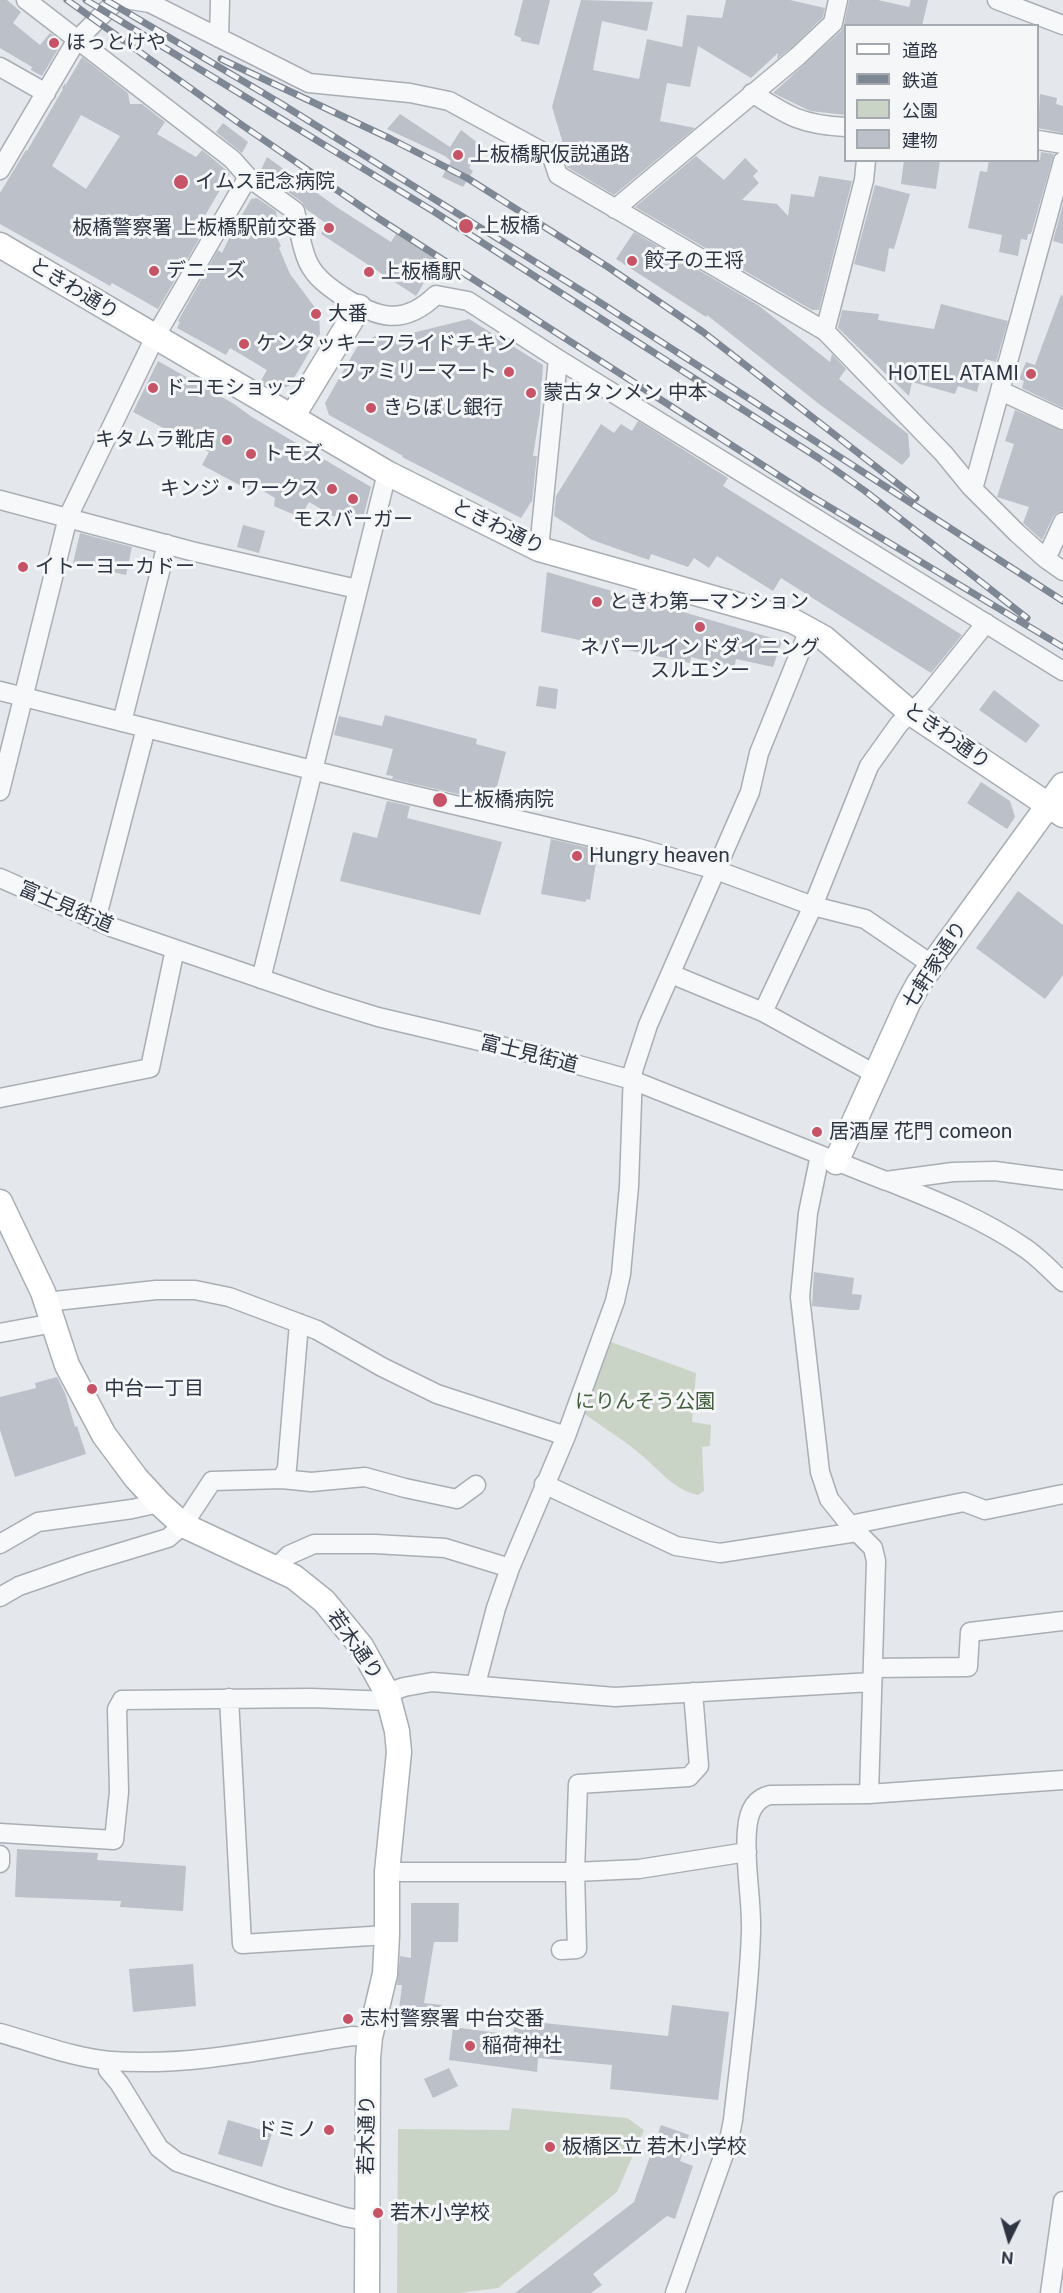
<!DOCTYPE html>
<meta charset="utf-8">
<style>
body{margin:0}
#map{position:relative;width:1063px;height:2293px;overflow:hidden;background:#e4e7eb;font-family:"Public Sans","Noto Sans JP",sans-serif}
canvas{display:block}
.legend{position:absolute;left:844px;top:24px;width:195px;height:138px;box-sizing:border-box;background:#f4f6f8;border:2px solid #a4a9b0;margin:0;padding:8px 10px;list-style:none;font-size:18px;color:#2d3543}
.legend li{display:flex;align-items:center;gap:12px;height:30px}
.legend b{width:30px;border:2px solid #a4a9b0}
.north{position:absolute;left:979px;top:2209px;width:60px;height:60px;-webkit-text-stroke:4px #f4f6f8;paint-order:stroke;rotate:185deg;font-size:16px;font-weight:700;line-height:24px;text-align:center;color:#2d3543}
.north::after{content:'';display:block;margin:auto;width:21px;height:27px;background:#2d3543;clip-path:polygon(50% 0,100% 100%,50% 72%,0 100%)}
</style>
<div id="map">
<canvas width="1063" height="2293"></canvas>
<ul class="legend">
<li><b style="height:8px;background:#fff"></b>道路</li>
<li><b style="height:8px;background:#7e8794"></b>鉄道</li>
<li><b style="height:16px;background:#cad4c6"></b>公園</li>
<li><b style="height:16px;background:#bcc0c8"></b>建物</li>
</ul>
<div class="north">N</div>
</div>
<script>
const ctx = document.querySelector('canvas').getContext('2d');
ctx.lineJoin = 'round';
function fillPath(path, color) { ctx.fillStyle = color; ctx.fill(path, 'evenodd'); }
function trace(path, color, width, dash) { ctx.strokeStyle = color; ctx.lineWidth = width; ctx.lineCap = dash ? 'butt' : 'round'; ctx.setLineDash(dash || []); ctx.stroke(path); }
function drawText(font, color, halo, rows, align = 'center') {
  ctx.font = font + ' "Public Sans","Noto Sans JP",sans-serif'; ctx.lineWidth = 6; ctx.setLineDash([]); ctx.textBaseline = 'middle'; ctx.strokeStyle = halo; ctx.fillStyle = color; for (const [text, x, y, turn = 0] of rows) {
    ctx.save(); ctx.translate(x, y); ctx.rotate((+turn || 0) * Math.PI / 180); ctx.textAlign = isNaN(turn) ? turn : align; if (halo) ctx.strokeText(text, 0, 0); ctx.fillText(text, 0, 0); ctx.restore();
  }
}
fillPath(new Path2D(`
 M608 1341 696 1373 692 1422 711 1425 710 1446 702 1447 704 1491 698 1495C673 1490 658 1468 639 1453 621 1438 601 1426 582 1412Z
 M512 2108 627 2118 644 2130 617 2192 498 2288 459 2293H397L398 2129 509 2130Z`), '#cad4c6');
fillPath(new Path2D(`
 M0 0H7L21 12 13 23 40 45 50 33 61 41V44L42 76 31 70 32 67 0 48Z
 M523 0H550L539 45 521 41V38L514 35Z
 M581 0 653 2 647 31 602 21 593 70 639 79 647 39 682 47 687 15 722 18 726 0H790L825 8 823 17 791 48 777 59 778 53 751 78 698 46 690 87 667 83 660 121 695 128 614 195 567 167 562 152V140L552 107Z
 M849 0H878L909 7 911 0H928L922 26H846V115L810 111 773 93 841 31 844 25Z
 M82 57 128 93 130 104H142L165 122 157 134 196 157 202 150 230 173 193 236 199 239 158 309 112 283 110 286 0 224V193L26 150 27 151 63 89 62 88 65 83V86ZM81 115 120 136 86 189 52 166Z
 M1040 94 1057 98 1056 104 1063 106V133L1038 128Z
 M400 114 450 147 461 130 482 146 469 168 473 171 463 187 442 177 451 161 445 156 387 129Z
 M223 123 248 142 242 153 216 132Z
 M1041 152 1054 154 1031 234H1028L1027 240 1021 239 1018 256 999 252 1002 235 968 228 980 171 987 172 989 160H1040Z
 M696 156 724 180 745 158 758 171 753 176 759 183 742 200 777 204 788 216 791 194 814 197 819 176 852 181 819 310H812L635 207Z
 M267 157 338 208 391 242 398 231 440 256 416 296 321 234 327 224 306 209 302 202 260 172Z
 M904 160H940L936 189 901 184Z
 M875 185 910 194 894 249 889 248 885 272 854 264Z
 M257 198 276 211 278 222 272 228 281 246 279 248 290 274 319 313 320 334 310 348 311 349 303 363 289 386 274 390 260 382 267 370 230 348 226 355 177 328 180 322 178 321 218 250 222 253 237 222H238L251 199Z
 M1063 204V244L1053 241Z
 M634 232 758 305 830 362 832 354 846 369 839 379 908 434 910 456 902 465 819 404 707 315 706 317 616 259Z
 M1061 295 1063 296V408L1022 388 1024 381 1019 379 1026 362 1035 365Z
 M941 304 1008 321 996 362 985 359 977 392 958 386 955 394 912 382 909 396 838 328 842 310 879 314 878 320 934 329Z
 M469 319 543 365 540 412 533 456H537L532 502H531L521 518 402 457 403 456 329 415 325 403 357 347 377 335 393 336 392 338 400 336Z
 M158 361 234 404 252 417 371 487 362 522 333 516 309 502 304 511H299L297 516 274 506 275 498 252 484 249 490 202 465 209 452 133 412Z
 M1015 410 1063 431V511L1057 513 1053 517 1042 540 1023 523 1029 507 997 497 1014 444 1005 441Z
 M638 421 728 478 723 486 962 635 931 673 781 578 773 591 717 556 709 568 694 558 688 567 651 554 649 560 592 540 554 516 556 496 601 424 614 433 621 424 632 431Z
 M243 525 265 531 259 553 237 547Z
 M80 533 132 547 126 575 73 563Z
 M547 572 782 641 773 667 736 659 734 668 691 657 690 663 541 632Z
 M539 686 558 689 556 709 536 706Z
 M994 690 1040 725 1026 743 979 710Z
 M385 715 477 739 476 744 506 752 493 802 392 779 393 776 386 775 393 749 334 735 339 716 382 726Z
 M981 782 1010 801 1015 817 1007 829 967 803Z
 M387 801 410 806 407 818 502 842 480 915 340 881 353 832 377 838Z
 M551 839 598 850 590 900 587 899 585 902 541 894Z
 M1018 891 1063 925V975L1045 999 976 948Z
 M814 1272 854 1278 852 1294 862 1295 859 1310H851L812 1306Z
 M57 1377 65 1393 75 1427 77 1426 86 1454 15 1477 0 1430V1397L36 1388 35 1383Z
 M17 1849 98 1853 97 1860 186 1866 183 1911 120 1907 121 1901 15 1897Z
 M411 1903H459L458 1942H434L424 2003 442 2005 440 2022 398 2018 402 1985H397L400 1956 411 1958Z
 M193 1964 196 2006 133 2012 129 1969Z
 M672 2005 729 2012 718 2100 610 2089 612 2065 538 2058 537 2072 449 2060 453 2027 513 2035 515 2020 668 2036Z
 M449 2068 458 2086 433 2098 424 2079Z
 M228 2120 272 2133 262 2167 218 2154Z
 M661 2125 689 2135 680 2161 693 2166 675 2219 667 2216 593 2274 602 2285 591 2293H515L634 2202Z`), '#bcc0c8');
const street = new Path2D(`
 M26 0 232 159 248 177 295 211C299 227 301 249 309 264 316 278 329 287 342 296 377 318 403 327 436 295L468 301 558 359 1063 671
 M131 0 150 3 309 83 410 93 449 101 552 157 558 175 825 331 944 454 971 487 1017 533 1046 559 1063 571
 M997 0 1063 25
 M219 38 220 0
 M0 67 46 93
 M752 93C788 116 802 125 846 127
 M1038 140 1063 144
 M0 170 76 41 113 4 122 0
 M615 209 798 56 833 23 838 0
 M825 331 864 180 866 160
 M1001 391 1063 420
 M971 487 975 482 1063 161
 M0 500 191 551 357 589
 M539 549 558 359
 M1046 559 1063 522
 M0 691 391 790 638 848 716 870 813 906 865 919 931 964
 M122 722 167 544
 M0 791 68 517 155 337 248 177
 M0 878 111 927 323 1000 378 1017 564 1061 632 1080 886 1181 953 1172 995 1171 1063 1180
 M96 920 146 728
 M671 974 763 1012 875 1074
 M261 979 387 473
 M763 1012 813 906 869 766 899 724 924 700 986 623
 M0 1098 150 1068 175 949
 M820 1155 808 1213 800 1297 820 1472 829 1499 850 1525 873 1548 876 1561 869 1794
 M887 1181C935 1200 983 1219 1025 1248 1038 1257 1051 1270 1063 1282
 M46 1302 156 1290H195L229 1297 317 1330 382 1367 437 1394 566 1436
 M0 1333 54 1323
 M282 1479 311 1482 365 1477 405 1488 457 1499 476 1485
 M544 1484 676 1546 720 1553 857 1532
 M850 1525 964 1502 985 1510 1063 1494
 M0 1544 38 1522 132 1509 159 1503
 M276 1568 289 1555 314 1544H375L445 1548 510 1568
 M0 1597 19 1586 82 1564 168 1538 183 1525 212 1481 282 1479 287 1468 299 1323
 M873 1668 968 1667 970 1632 1063 1621
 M476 1684 496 1608 510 1568 566 1436 615 1301 621 1274 629 1186 633 1071 648 1025 750 792 759 753 809 630
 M387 1693 404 1687 432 1682 615 1697 872 1682
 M229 1698 242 1944 387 1935
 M0 1833 114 1840 119 1792 117 1709 122 1700 311 1698 390 1701
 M0 1855V1863
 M387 1872H575L639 1869 747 1852
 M561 1950 577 1949 575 1872 578 1784 689 1777 699 1766 693 1692
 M0 2033C36 2043 74 2058 111 2061 190 2067 274 2048 352 2036L370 2037
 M108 2070 119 2083 159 2148 177 2162 280 2197 345 2217 366 2221
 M675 2293 729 2140 733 2120C740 2057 749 1994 751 1932 752 1898 744 1864 747 1830 748 1815 753 1799 770 1795L869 1794 1063 1780
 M1050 2293 1063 2201`);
const secondary = new Path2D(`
 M0 245 387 473 539 549 770 614 793 621 824 638 911 713 1063 815
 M292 417 359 307
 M836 1162 908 1003 919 983 1063 785
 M0 1202 43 1292 67 1365 104 1435 136 1478 159 1503 183 1525 294 1577 324 1601 361 1646 387 1693 397 1731 399 1752 387 1872V1935L385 1974 370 2037 368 2058 367 2293`);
trace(street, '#a9aeb5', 21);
trace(secondary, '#a9aeb5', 27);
trace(street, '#f7f8f9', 18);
trace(secondary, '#fff', 24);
const rail = new Path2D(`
 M67 0 239 123 378 218 806 493 1063 647
 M86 0 433 211 820 459 865 491 1027 618
 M106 0 280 103 590 296 1063 601
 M221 59 391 139 467 178 608 267 703 332 916 498`);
trace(rail, '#7e8794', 7);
trace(rail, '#f4f6f8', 4.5, [14]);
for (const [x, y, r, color] of [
 [54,43,6,"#c65366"],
 [458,155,6,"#c65366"],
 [181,182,8,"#c65366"],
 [466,226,8,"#c65366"],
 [329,228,6,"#c65366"],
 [632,261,6,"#c65366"],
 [154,271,6,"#c65366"],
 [369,272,6,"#c65366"],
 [316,314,6,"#c65366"],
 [244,344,6,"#c65366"],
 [509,372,6,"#c65366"],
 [1031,374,6,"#c65366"],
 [153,388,6,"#c65366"],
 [531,393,6,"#c65366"],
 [371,408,6,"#c65366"],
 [227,440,6,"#c65366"],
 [251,454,6,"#c65366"],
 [332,489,6,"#c65366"],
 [353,499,6,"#c65366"],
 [23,567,6,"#c65366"],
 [597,602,6,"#c65366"],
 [700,627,6,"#c65366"],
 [440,800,8,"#c65366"],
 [577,856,6,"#c65366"],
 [817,1132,6,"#c65366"],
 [92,1389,6,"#c65366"],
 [348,2019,6,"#c65366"],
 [470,2046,6,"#c65366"],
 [329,2130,6,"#c65366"],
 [550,2147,6,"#c65366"],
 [378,2213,6,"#c65366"]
]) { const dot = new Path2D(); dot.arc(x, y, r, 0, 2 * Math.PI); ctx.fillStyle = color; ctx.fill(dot); trace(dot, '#f4f6f8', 2); }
drawText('20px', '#2d3543', '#f4f6f8', [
 ["ほっとけや",66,43],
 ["上板橋駅仮説通路",470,155],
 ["イムス記念病院",195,182],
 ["上板橋",480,226],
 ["板橋警察署 上板橋駅前交番",317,228,"right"],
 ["餃子の王将",644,261],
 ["デニーズ",166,271],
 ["上板橋駅",381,272],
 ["大番",328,314],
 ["ケンタッキーフライドチキン",256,344],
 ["ファミリーマート",497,372,"right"],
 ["HOTEL ATAMI",1019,374,"right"],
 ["ドコモショップ",165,388],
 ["蒙古タンメン 中本",543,393],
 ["きらぼし銀行",383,408],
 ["キタムラ靴店",215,440,"right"],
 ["トモズ",263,454],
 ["キンジ・ワークス",320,489,"right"],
 ["モスバーガー",353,520,"center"],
 ["イトーヨーカドー",35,567],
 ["ときわ第一マンション",609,602],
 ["ネパールインドダイニング",700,648,"center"],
 ["スルエシー",700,671,"center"],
 ["上板橋病院",454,800],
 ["Hungry heaven",589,856],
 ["居酒屋 花門 comeon",829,1132],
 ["中台一丁目",104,1389],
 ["志村警察署 中台交番",360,2019],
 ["稲荷神社",482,2046],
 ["ドミノ",317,2130,"right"],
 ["板橋区立 若木小学校",562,2147],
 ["若木小学校",390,2213]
], 'left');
drawText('20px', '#2d3543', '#f4f6f8', [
 ["ときわ通り",74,289,31],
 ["ときわ通り",498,527,26],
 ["ときわ通り",947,736,35],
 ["富士見街道",66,907,23],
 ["七軒家通り",935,965,-57],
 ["富士見街道",529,1054,14],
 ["若木通り",355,1645,55],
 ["若木通り",367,2135,-89]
]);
drawText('20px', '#425d3b', '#f4f6f8', [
 ["にりんそう公園",645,1402]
]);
</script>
